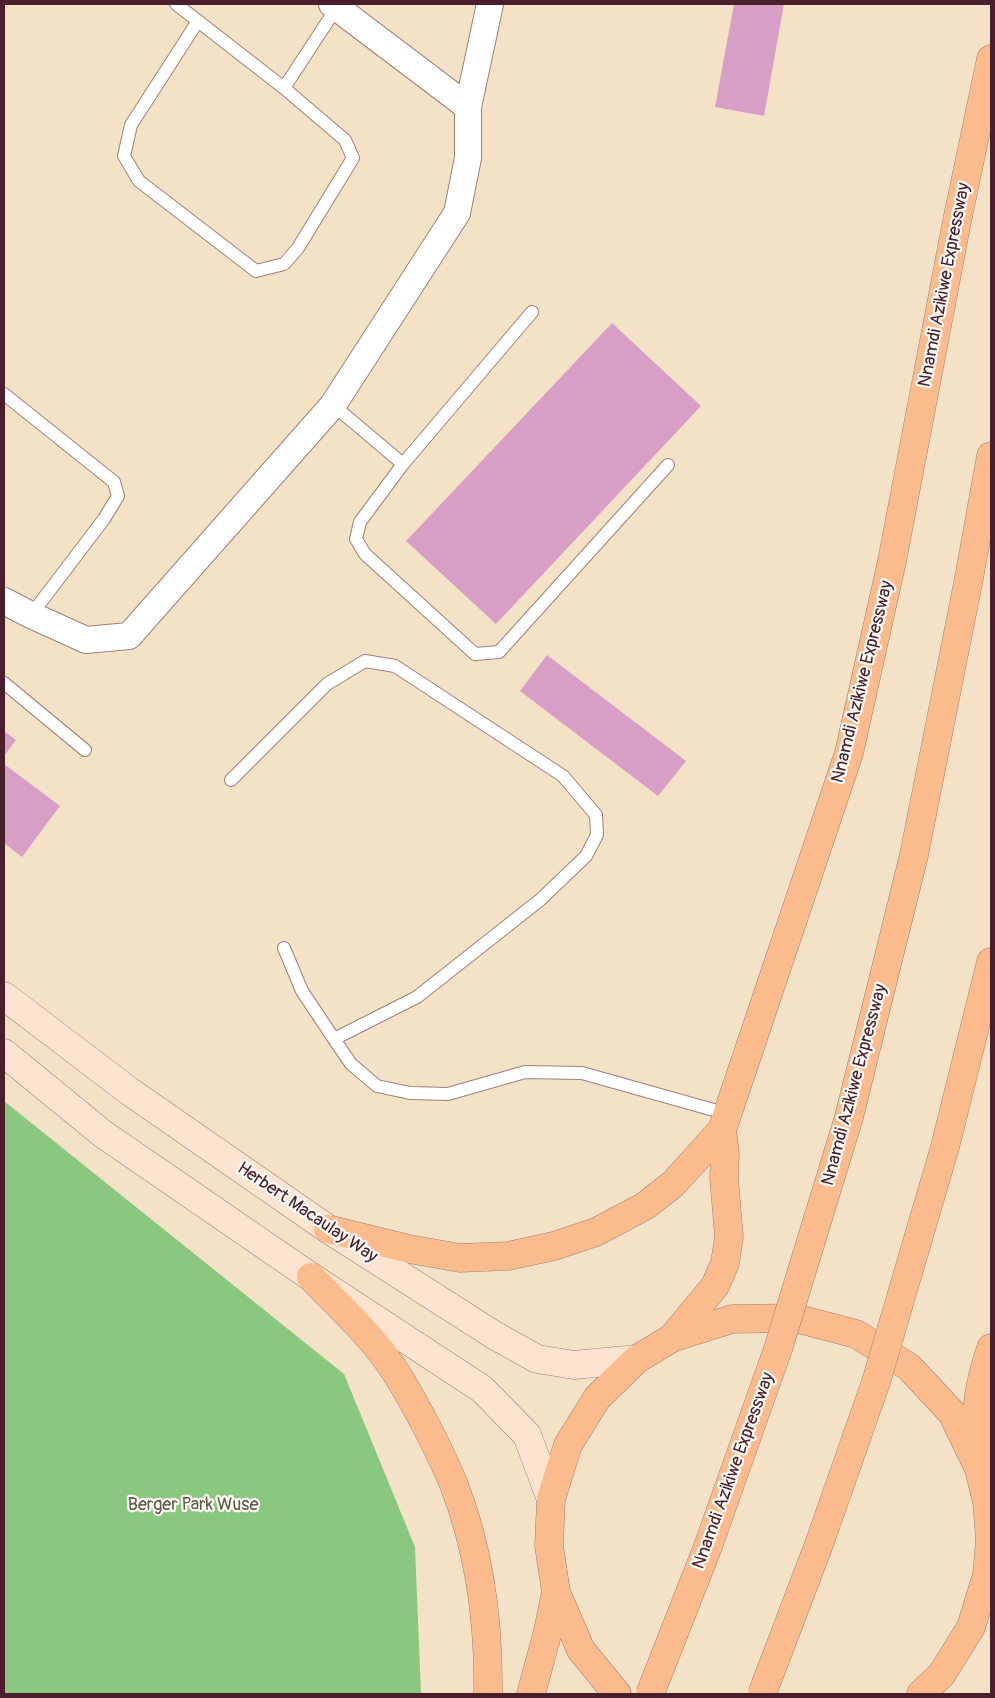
<!DOCTYPE html>
<style>
body{margin:0}
#map{position:relative;width:995px;height:1698px;overflow:hidden;background:#f4e2c7;font-family:Pangolin,sans-serif}
canvas{display:block}
.frame{position:absolute;inset:0;border:5px solid #4a1f2b;pointer-events:none}
</style>
<div id="map">
<canvas width="995" height="1698"></canvas>
<div class="frame"></div>
</div>
<script>
const ctx = document.querySelector('canvas').getContext('2d');
ctx.lineJoin = 'round';
function fillPath(path, color) { ctx.fillStyle = color; ctx.fill(path, 'evenodd'); }
function trace(path, color, width, dash) { ctx.strokeStyle = color; ctx.lineWidth = width; ctx.lineCap = dash ? 'butt' : 'round'; ctx.setLineDash(dash || []); ctx.stroke(path); }
function drawText(font, color, halo, rows, align = 'center') {
  ctx.font = font + ' Pangolin,sans-serif'; ctx.lineWidth = 4.5; ctx.setLineDash([]); ctx.textBaseline = 'middle'; ctx.strokeStyle = halo; ctx.fillStyle = color; for (const [text, x, y, turn = 0] of rows) {
    ctx.save(); ctx.translate(x, y); ctx.rotate((+turn || 0) * Math.PI / 180); ctx.textAlign = isNaN(turn) ? turn : align; if (halo) ctx.strokeText(text, 0, 0); ctx.fillText(text, 0, 0); ctx.restore();
  }
}
fillPath(new Path2D(`
 M4 1101 344 1374 415 1547 421 1694H4Z`), '#8ac87f');
fillPath(new Path2D(`
 M734 4H784L764 116 715 107Z
 M612 323 701 406 496 624 406 541Z
 M547 655 686 761 658 796 520 691Z
 M4 731 16 740 4 756Z
 M4 764 60 806 22 857 4 843Z`), '#d89fc6');
const service = new Path2D(`
 M176 4 284 88
 M198 21 131 125 124 156 139 181 256 271 284 264 298 248 353 158 345 140 284 88 337 7
 M4 394 114 482 118 496 104 519 31 615
 M333 405 403 464 360 522 356 539 365 554 475 654 499 652 668 465
 M403 464 532 312
 M4 683 85 750
 M231 780 327 684 365 661 395 666 563 776 596 815 597 835 586 856 540 900 417 997 334 1039
 M284 948 302 991 334 1039 351 1064 377 1086 410 1093 448 1094 525 1072 582 1073 728 1114`);
const minor = new Path2D(`
 M332 4 468 107
 M4 601 31 615 86 640 129 636 333 405 457 213 468 158V107L490 4`);
const secondary = new Path2D(`
 M4 996 129 1091 328 1229 494 1335 537 1359 574 1365 637 1359
 M4 1053 103 1134 311 1277 482 1389 527 1435 551 1499`);
const trunk = new Path2D(`
 M328 1229 409 1249 460 1258 508 1256 554 1246 596 1232 645 1206 673 1184 722 1130
 M311 1277C332 1299 355 1320 374 1343 394 1366 409 1394 423 1420 434 1441 445 1463 454 1485 480 1552 489 1623 488 1694
 M672 1338 715 1286 725 1263 729 1237 724 1178 725 1153 722 1130 849 753 892 561 957 221 991 59
 M978 1455C974 1414 978 1387 991 1348
 M531 1694 548 1631 556 1592
 M617 1694 581 1650 556 1592 549 1546 551 1499 568 1445 597 1398 637 1359 672 1338 732 1319 795 1318 856 1334 909 1367 952 1413 979 1469 987 1502 990 1539 987 1575 971 1627 942 1674 921 1694`);
const motorway = new Path2D(`
 M849 1117 914 855 969 578 991 456
 M945 1147 991 962`);
trace(service, '#9f8079', 14);
trace(minor, '#9f8079', 28);
trace(secondary, '#9f8079', 29);
trace(trunk, '#9f8079', 29);
trace(motorway, '#9f8079', 29);
trace(service, '#fff', 12);
trace(minor, '#fff', 26);
trace(secondary, '#fde4d1', 28);
trace(trunk, '#fbbb8d', 28);
trace(motorway, '#fbbb8d', 28);
const motorwayBridge = new Path2D(`
 M650 1694 707 1549 778 1349 849 1117
 M762 1694 818 1547 876 1382 945 1147`);
trace(motorwayBridge, '#9f8079', 29, []);
trace(motorwayBridge, '#fbbb8d', 28);
drawText('18px', '#4a1f2b', '#fdfcf7', [
 ["Nnamdi Azikiwe Expressway",945,285,-79],
 ["Nnamdi Azikiwe Expressway",863,682,-76],
 ["Nnamdi Azikiwe Expressway",855,1085,-75],
 ["Herbert Macaulay Way",307,1213,34],
 ["Nnamdi Azikiwe Expressway",734,1471,-70]
]);
drawText('18px', '#605a48', '#fdfcf7', [
 ["Berger Park Wuse",193,1505]
]);
</script>
